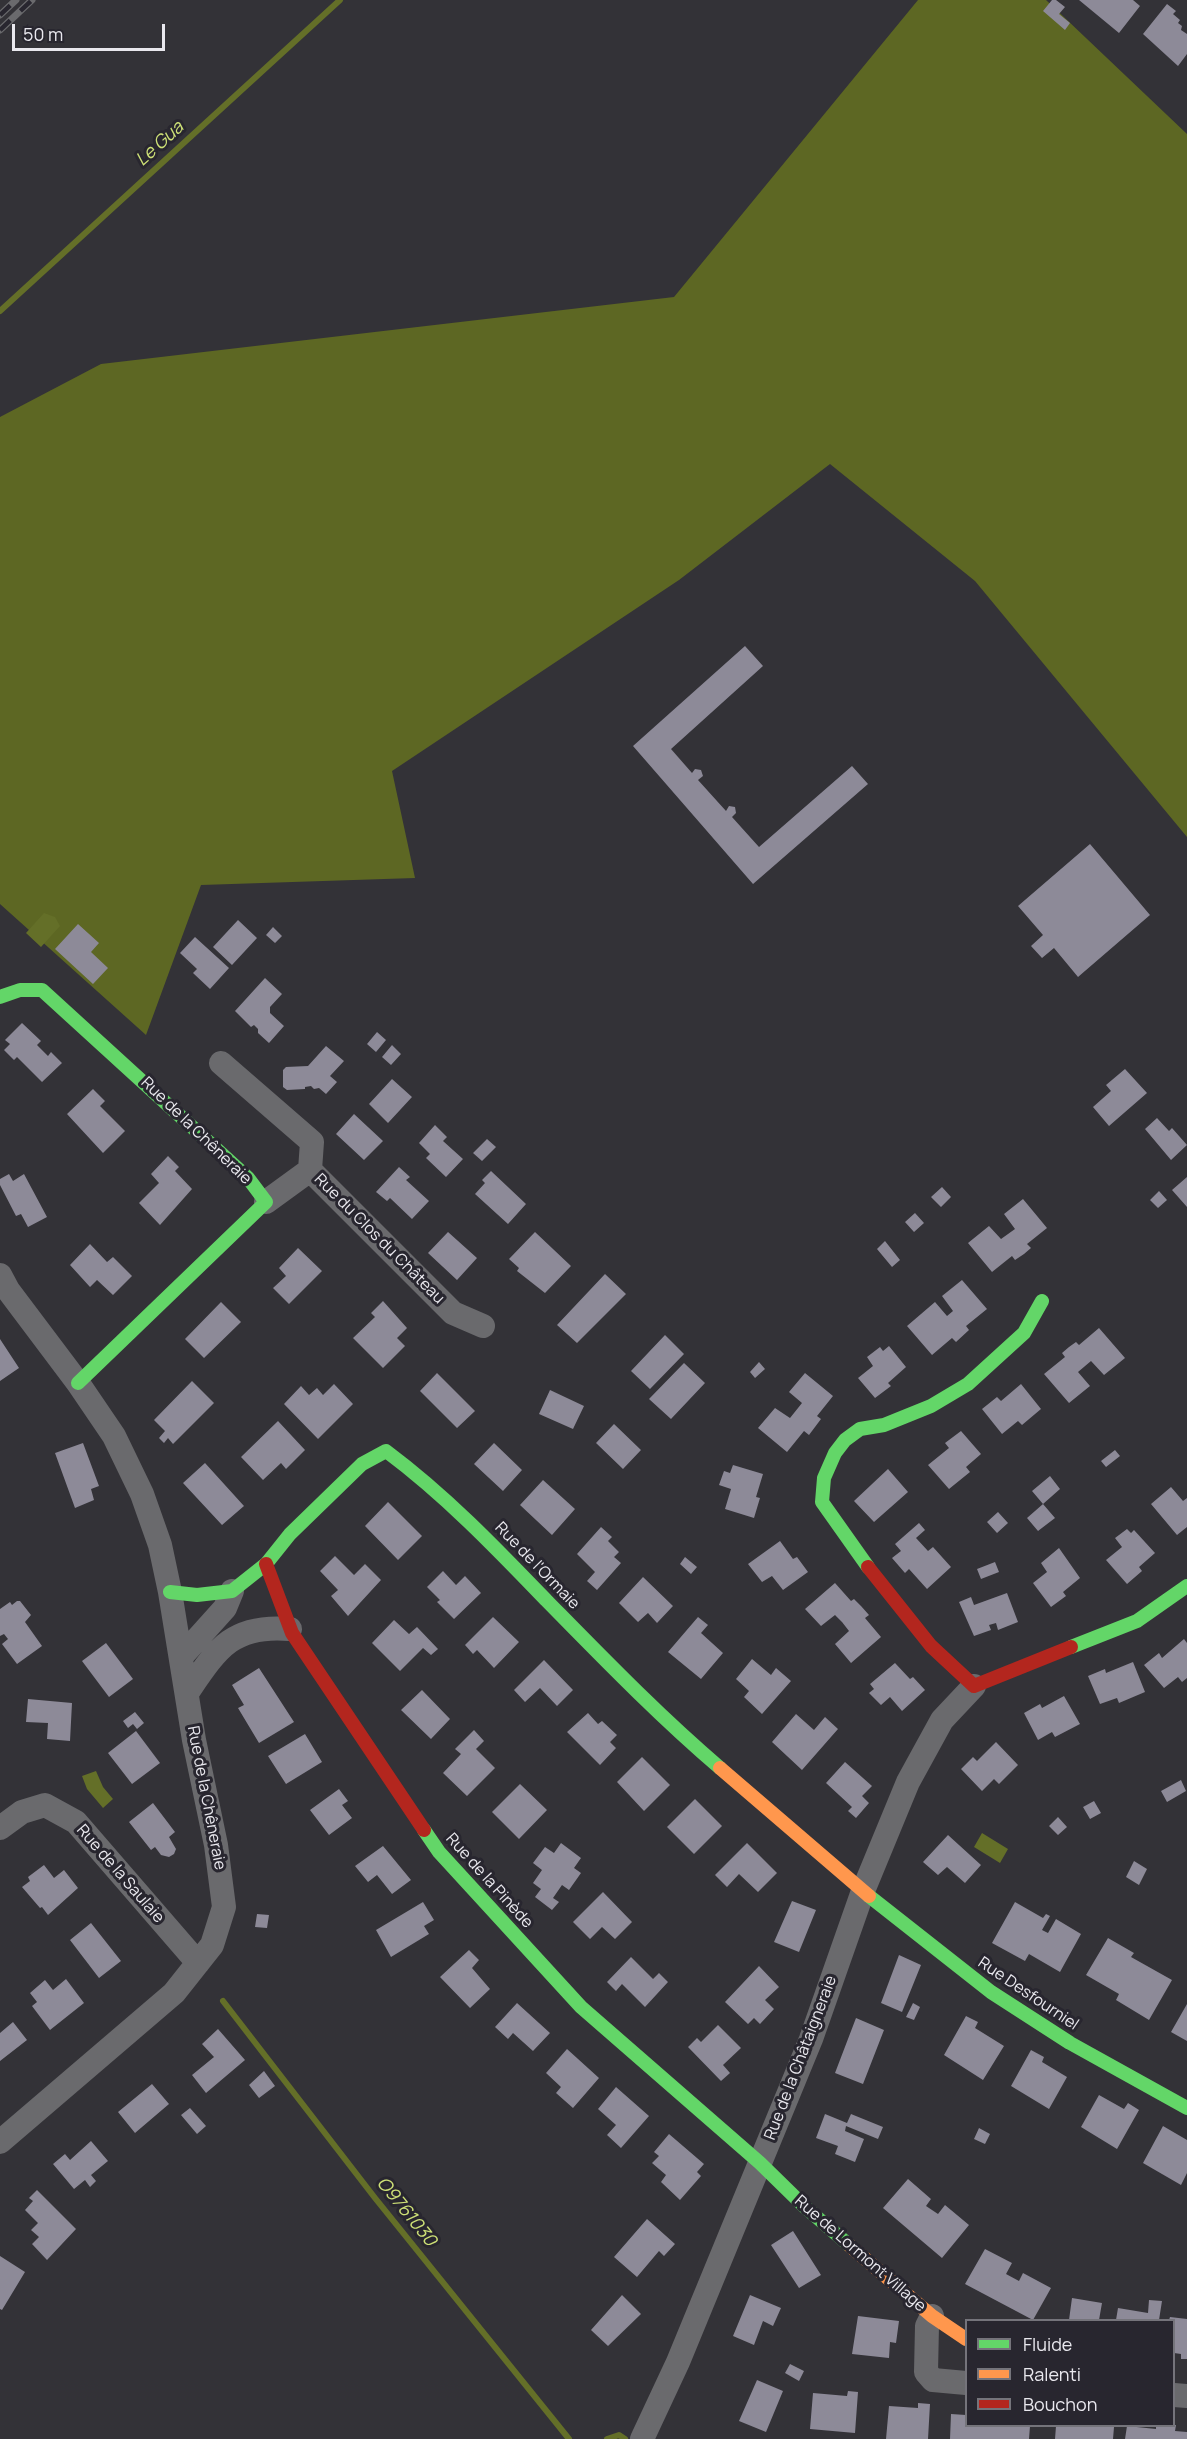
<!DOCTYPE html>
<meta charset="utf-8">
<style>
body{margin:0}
#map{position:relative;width:1187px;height:2439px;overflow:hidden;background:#333237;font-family:Manrope,sans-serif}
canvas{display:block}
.legend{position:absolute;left:965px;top:2319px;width:210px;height:108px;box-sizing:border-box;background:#28262f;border:2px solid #75747b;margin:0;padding:8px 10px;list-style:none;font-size:18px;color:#e9e8ee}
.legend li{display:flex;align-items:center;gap:12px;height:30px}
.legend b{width:30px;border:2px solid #75747b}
.scale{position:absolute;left:12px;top:24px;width:153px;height:27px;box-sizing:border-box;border:3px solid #e9e8ee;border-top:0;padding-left:8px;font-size:18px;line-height:21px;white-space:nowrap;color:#e9e8ee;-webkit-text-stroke:4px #28262f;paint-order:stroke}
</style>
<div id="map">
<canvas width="1187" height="2439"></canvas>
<ul class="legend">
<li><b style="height:8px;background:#63d668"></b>Fluide</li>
<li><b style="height:8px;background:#ff974d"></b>Ralenti</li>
<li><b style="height:8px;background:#b3261e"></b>Bouchon</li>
</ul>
<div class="scale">50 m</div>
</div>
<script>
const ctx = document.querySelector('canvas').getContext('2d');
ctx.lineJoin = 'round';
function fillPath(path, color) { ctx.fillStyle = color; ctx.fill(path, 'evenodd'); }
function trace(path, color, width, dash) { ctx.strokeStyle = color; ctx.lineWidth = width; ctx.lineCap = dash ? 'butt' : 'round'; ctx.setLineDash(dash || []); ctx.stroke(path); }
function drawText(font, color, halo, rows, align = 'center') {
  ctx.font = font + ' Manrope,sans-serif'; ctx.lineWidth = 6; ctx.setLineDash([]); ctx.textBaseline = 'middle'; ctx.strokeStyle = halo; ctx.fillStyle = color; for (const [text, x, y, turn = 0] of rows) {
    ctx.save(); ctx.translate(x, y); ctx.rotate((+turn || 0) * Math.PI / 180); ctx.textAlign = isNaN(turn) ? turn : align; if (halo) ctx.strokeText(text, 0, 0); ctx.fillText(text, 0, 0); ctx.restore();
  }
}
fillPath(new Path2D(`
 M918 0H1046L1187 134V837L975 581 830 464 679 580 392 771 415 878 201 885 146 1035 0 904V417L101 364 674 297Z`), '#5d6723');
fillPath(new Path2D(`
 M44 913 55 917 60 926 41 947 26 933Z
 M96 1771 103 1787 113 1799 103 1808 87 1789 82 1776Z
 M982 1833 1008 1849 1000 1863 974 1847Z`), '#646f28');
trace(new Path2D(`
 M0 311 340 0
 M223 2001 375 2198 569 2439
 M607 2439 619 2435 625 2439`), '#646f28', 6);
fillPath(new Path2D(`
 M1052 0H1056L1065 7 1059 14 1070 23 1065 30 1043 11Z
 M1079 0H1133L1140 6 1119 33Z
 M1167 4 1176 11 1173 14 1180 20 1178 23 1182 26 1181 30 1187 34V54L1178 66 1143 34Z
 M745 646 763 666 671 749 692 773 695 769 701 770 703 776 698 780 726 811 729 806 735 807 736 813 732 817 759 847 852 766 868 784 753 884 633 746Z
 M1090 844 1150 915 1078 977 1054 948 1042 958 1031 946 1043 935 1018 906Z
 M238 920 257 938 232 965 213 947Z
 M78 924 99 943 91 952 108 968 93 984 55 949Z
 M273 927 282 936 275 943 266 935Z
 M195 937 229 968 210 989 193 973 197 969 180 953Z
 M265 978 282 994 270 1007V1013L284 1026 269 1043 258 1033V1029L254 1025 251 1027 235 1011Z
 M22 1023 41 1041 37 1045 48 1056 51 1052 62 1063 42 1082 17 1057 14 1060 4 1050 10 1044 5 1040Z
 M377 1032 386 1040 376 1052 367 1044Z
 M392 1045 401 1054 391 1065 382 1057Z
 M326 1046 344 1061 330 1076 337 1082 326 1094 319 1088 314 1089 311 1086 305 1087V1089L287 1090 283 1087V1070L286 1067 308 1066Z
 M1125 1069 1147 1093 1109 1126 1093 1107 1111 1091 1106 1085Z
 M392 1079 412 1097 388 1123 369 1104Z
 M93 1089 105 1101 100 1106 125 1131 103 1153 67 1114Z
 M354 1114 383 1141 364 1160 336 1134Z
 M1157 1118 1169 1131 1172 1128 1187 1145 1171 1160 1145 1129Z
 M435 1125 447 1137 443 1141 463 1159 446 1177 426 1158 430 1154 419 1143Z
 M487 1139 496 1147 482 1161 473 1153Z
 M168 1156 179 1167 175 1171 192 1189 160 1225 139 1203 159 1183 151 1174Z
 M399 1167 410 1177 406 1180 429 1201 412 1219 390 1198 387 1201 376 1192Z
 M491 1171 526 1204 508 1224 475 1194 485 1183 482 1180Z
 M9 1174 13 1181 24 1174 47 1217 28 1227 21 1214 16 1216 0 1185V1179Z
 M1187 1177V1207L1172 1190Z
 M942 1187 951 1197 941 1207 931 1197Z
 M1159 1191 1167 1200 1158 1208 1150 1200Z
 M1023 1199 1047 1228 1027 1244 1031 1248 1024 1254 1015 1260 1012 1256 992 1272 968 1243 989 1226 1001 1239 1015 1229 1004 1214Z
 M915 1213 924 1223 914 1232 905 1222Z
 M448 1232 477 1258 457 1280 428 1253Z
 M535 1232 571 1266 545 1293 517 1271 519 1268 509 1259Z
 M885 1241 900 1260 892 1267 877 1249Z
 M90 1244 107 1262 113 1257 132 1276 113 1295 97 1280 90 1287 70 1265Z
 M298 1248 322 1271 289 1304 273 1288 286 1276 279 1268Z
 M605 1274 626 1294 577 1343 557 1325Z
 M962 1280 987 1309 966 1326 969 1330 956 1342 952 1338 932 1355 907 1326 935 1302 947 1316 953 1311 942 1296Z
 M383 1301 407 1328 397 1338 405 1346 383 1368 353 1338 375 1317 371 1313Z
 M221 1302 241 1322 204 1358 185 1339Z
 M1099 1328 1125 1358 1104 1375 1091 1361 1078 1372 1090 1386 1069 1403 1044 1374 1065 1357 1062 1353 1069 1347 1076 1342 1079 1345Z
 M665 1335 684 1354 650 1389 631 1371Z
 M0 1339 19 1368 0 1381Z
 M889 1346 906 1367 888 1383 891 1386 875 1398 858 1378 873 1366 867 1357 880 1347 883 1351Z
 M759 1362 765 1369 755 1378 750 1372Z
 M684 1363 705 1383 671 1419 649 1399Z
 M437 1373 475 1411 457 1428 420 1391Z
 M805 1373 833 1396 817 1416 821 1419 809 1435 804 1431 787 1452 758 1428 775 1408 790 1418 802 1403 789 1392Z
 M192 1381 214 1403 173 1444 168 1438 164 1443 159 1438 165 1431 154 1420Z
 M334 1384 353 1404 318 1439 284 1404 301 1386 309 1395 317 1388 323 1395Z
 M1021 1384 1041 1409 1022 1425 1018 1421 1002 1434 982 1409 997 1397 1001 1401Z
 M550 1390 584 1406 573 1429 539 1414Z
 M278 1421 305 1450 286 1469 281 1463 263 1480 241 1457Z
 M614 1424 641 1450 623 1469 596 1443Z
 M961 1431 981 1454 966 1467 970 1472 949 1489 928 1465 949 1448 945 1443Z
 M83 1443 99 1486 91 1489 94 1500 75 1508 55 1453Z
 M494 1443 522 1470 503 1491 474 1464Z
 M1115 1450 1120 1456 1106 1467 1101 1461Z
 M205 1463 244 1506 222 1525 183 1483Z
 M733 1465 763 1474 756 1497 760 1498 754 1518 725 1509 731 1489 719 1485 724 1471 730 1473Z
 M888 1469 908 1492 874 1522 854 1501Z
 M1050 1476 1060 1489 1043 1504 1032 1491Z
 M543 1480 575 1509 552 1535 520 1505Z
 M1171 1487 1183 1501 1187 1498V1527L1177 1535 1151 1504Z
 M388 1502 422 1536 398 1560 365 1526Z
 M1043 1504 1055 1518 1038 1531 1027 1518Z
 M998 1512 1008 1523 997 1533 987 1522Z
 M919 1523 925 1530 916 1538 928 1551 933 1547 951 1567 927 1589 909 1569 905 1573 892 1558 901 1551 895 1544Z
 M601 1527 612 1537 608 1541 619 1552 614 1557 621 1563 597 1590 587 1581 595 1572 577 1554Z
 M1127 1529 1131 1533 1134 1530 1155 1553 1139 1567 1142 1571 1127 1584 1106 1560 1122 1547 1115 1538Z
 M780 1541 793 1559 797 1557 808 1572 783 1590 772 1576 762 1582 748 1564Z
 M1059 1548 1080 1578 1063 1592 1066 1596 1051 1607 1033 1583 1047 1572 1041 1563Z
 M335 1556 354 1575 365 1564 381 1580 348 1616 331 1596 338 1590 320 1571Z
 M685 1557 697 1567 691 1574 680 1564Z
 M995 1562 999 1572 981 1579 977 1569Z
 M443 1571 456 1585 465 1576 481 1593 454 1619 437 1602 440 1600 427 1587Z
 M643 1577 673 1606 657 1623 648 1613 638 1622 619 1603Z
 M835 1583 851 1601 854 1599 861 1606 869 1615 865 1618 881 1637 851 1663 835 1644 849 1631 842 1622 835 1615 821 1626 805 1609Z
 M1007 1593 1018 1622 998 1630 996 1623 989 1625 991 1630 974 1636 959 1602 971 1597 974 1605Z
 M17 1601H20L31 1615 25 1622 42 1646 17 1664 2 1644 8 1639 4 1634 0 1636V1609L10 1602 12 1605Z
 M493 1617 519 1642 494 1668 477 1650 473 1654 465 1645Z
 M698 1617 708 1625 701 1633 723 1653 701 1679 668 1652Z
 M394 1620 409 1634 417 1627 438 1649 431 1655 423 1648 400 1671 372 1643Z
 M1184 1639 1187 1643V1678L1182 1682 1178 1677 1164 1688 1144 1665 1159 1653 1162 1658Z
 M106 1643 133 1679 109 1697 82 1661Z
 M752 1659 771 1675 776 1668 791 1681 762 1714 744 1697 749 1691 736 1679Z
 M544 1660 573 1690 557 1706 540 1688 525 1702 514 1690Z
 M1133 1662 1145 1692 1119 1703 1117 1698 1100 1704 1088 1676 1105 1669 1106 1673Z
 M895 1663 910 1679 913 1677 925 1690 902 1711 890 1697 881 1705 869 1693 874 1689 870 1684Z
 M259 1668 294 1722 259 1743 238 1708 244 1705 232 1685Z
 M422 1690 450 1719 431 1739 401 1710Z
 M1064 1696 1080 1724 1055 1737 1052 1732 1038 1740 1024 1713 1040 1704 1042 1708Z
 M28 1699 72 1703 70 1741 47 1739 48 1723 26 1722Z
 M135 1712 144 1723 137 1729 133 1724 128 1728 123 1721Z
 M588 1713 598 1724 602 1721 617 1735 610 1742 616 1748 600 1765 567 1732Z
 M796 1714 814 1730 825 1717 838 1729 802 1770 772 1742Z
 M474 1730 484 1741 476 1749 495 1768 467 1796 443 1773 461 1754 455 1749Z
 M136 1731 160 1763 132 1784 108 1753Z
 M305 1734 322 1762 286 1784 268 1756Z
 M996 1742 1018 1765 999 1784 994 1779 982 1791 961 1769 973 1757 977 1761Z
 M642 1757 670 1785 644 1811 617 1782Z
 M845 1762 872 1786 862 1796 869 1803 856 1818 848 1811 852 1807 826 1783Z
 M1181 1780 1186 1791 1167 1802 1161 1791Z
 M520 1784 547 1810 519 1839 492 1812Z
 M339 1789 348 1801 342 1805 352 1818 329 1835 310 1810Z
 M695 1799 722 1826 694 1854 667 1827Z
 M1094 1801 1101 1813 1090 1819 1083 1807Z
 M153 1803 175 1832 169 1837 176 1849 174 1854 169 1857 161 1855 155 1847 151 1850 129 1822Z
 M1058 1817 1067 1827 1058 1835 1049 1826Z
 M948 1835 981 1865 965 1883 947 1867 938 1875 923 1862Z
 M561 1843 581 1858 574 1868 581 1873 569 1890 562 1885 553 1898 559 1902 552 1910 535 1897 541 1889 533 1883 542 1870 533 1863 545 1847 554 1853Z
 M747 1843 777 1873 758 1892 739 1874 727 1887 715 1875Z
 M383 1846 411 1880 392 1894 377 1875 368 1882 355 1866Z
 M1134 1861 1147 1869 1139 1885 1126 1877Z
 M44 1865 54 1878 64 1870 78 1888 48 1915 42 1907 40 1908 22 1887 30 1881 28 1877Z
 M603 1892 632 1922 615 1939 602 1927 590 1939 573 1922Z
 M792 1901 816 1910 799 1952 774 1942Z
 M423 1902 434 1920 424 1926 429 1934 391 1957 376 1930Z
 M1015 1902 1043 1918 1046 1914 1050 1916 1042 1930 1048 1933 1056 1919 1081 1934 1060 1972 1029 1954 1025 1961 992 1943Z
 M257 1914 269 1915 267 1928 255 1927Z
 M91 1923 121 1961 99 1978 70 1940Z
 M1108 1938 1134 1953 1131 1957 1172 1980 1149 2020 1116 2000 1119 1994 1086 1975Z
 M469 1950 479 1960 472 1968 490 1989 470 2008 440 1977Z
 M899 1955 921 1965 902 2012 881 2003Z
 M631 1957 653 1979 659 1973 668 1982 645 2007 622 1984 616 1991 607 1982Z
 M759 1966 779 1987 765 2000 774 2009 760 2024 754 2018 748 2024 725 2002Z
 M66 1979 84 2003 50 2030 32 2006 37 2002 30 1993 45 1980 53 1990Z
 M517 2003 550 2033 533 2051 513 2033 508 2039 495 2027Z
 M913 2003 920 2007 914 2020 906 2017Z
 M1187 2004V2041L1171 2032Z
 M966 2016 978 2022 975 2028 1004 2046 983 2080 944 2055Z
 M856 2018 884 2030 863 2084 835 2073Z
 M13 2022 27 2040 0 2061V2033Z
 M718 2025 741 2048 723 2065 730 2073 721 2081 688 2047 697 2038 701 2042Z
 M218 2029 245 2060 206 2093 192 2075 214 2057 202 2044Z
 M567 2049 599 2078 573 2108 556 2093 561 2087 546 2073Z
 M1031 2050 1044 2057 1042 2062 1067 2077 1049 2109 1011 2086Z
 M264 2071 275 2086 259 2098 249 2085Z
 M152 2084 169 2104 135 2133 118 2112Z
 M616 2087 649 2116 621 2148 607 2135 616 2125 598 2109Z
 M1099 2095 1124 2109 1128 2103 1139 2110 1117 2149 1081 2127Z
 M190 2108 206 2126 197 2134 181 2115Z
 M825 2114 847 2123 851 2114 883 2127 878 2139 846 2126 845 2131 864 2139 855 2162 835 2154 838 2146 816 2138Z
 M1163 2126 1187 2140V2173L1181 2185 1143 2163Z
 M979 2128 990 2134 985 2144 974 2139Z
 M669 2134 704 2164 697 2172 701 2176 680 2200 661 2182 666 2175 652 2163 659 2156 654 2152Z
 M91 2141 108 2161 91 2175 96 2181 90 2187 85 2180 74 2189 53 2164 65 2154 70 2160Z
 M908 2179 931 2199 926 2206 938 2214 945 2205 969 2225 942 2258 883 2208Z
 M37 2190 76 2229 47 2260 32 2244 39 2237 31 2230 38 2223 25 2210 33 2201 29 2198Z
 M647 2219 675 2244 664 2256 659 2251 637 2277 614 2257Z
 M793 2231 821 2275 799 2288 771 2245Z
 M985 2249 1012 2263 1006 2274 1019 2281 1023 2273 1051 2288 1033 2320 965 2284Z
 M0 2256 25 2272 2 2310 0 2309Z
 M622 2295 641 2314 608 2346 591 2330Z
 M750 2295 781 2308 773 2326 763 2321 754 2345 733 2336Z
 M1072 2298 1102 2303 1099 2320H1069Z
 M1149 2300 1162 2301 1159 2320H1116L1118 2308 1148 2313Z
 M858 2316 899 2321 896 2343 890 2342 889 2358 852 2354Z
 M1170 2317 1187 2319V2359H1181V2354L1174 2353V2320H1169Z
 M790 2364 804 2371 799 2381 785 2373Z
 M757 2380 783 2391 766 2432 739 2421Z
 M848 2391 858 2392 855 2433 810 2429 813 2393 847 2396Z
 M918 2403 930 2404 928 2439H886L889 2406 918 2408Z
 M951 2414 966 2415V2426H1030L1029 2439H950Z
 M1176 2425 1175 2431 1187 2432V2439H1125L1127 2426 1156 2429V2426Z
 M1056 2426 1114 2427 1113 2439H1055Z`), '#8d8a98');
trace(new Path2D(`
 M221 1063 312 1142 310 1170 453 1313 483 1326
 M266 1202 310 1170
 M0 1275 8 1290 78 1383 114 1436 142 1494 160 1545 170 1592 194 1740 216 1845 224 1907 212 1945 174 1993 0 2142
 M181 1657 225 1608 232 1591
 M187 1693C217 1649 232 1624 290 1629
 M0 1828 22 1812 45 1805 76 1822 198 1963
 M932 2316 927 2326 926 2372 933 2380 966 2383
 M1174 2395 1187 2396
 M642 2439 678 2362 811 2039 863 1891 908 1782 942 1720 974 1686`), '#6a6a6d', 24);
trace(new Path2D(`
 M0 997 20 990H42L248 1178 266 1202 78 1383
 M868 1567 822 1502 824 1478 835 1453 845 1440 860 1429 884 1425 931 1406 968 1384 1024 1333 1042 1301
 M170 1592 197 1595 232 1591 266 1564 290 1534 362 1464 386 1451C445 1495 495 1547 546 1600 602 1657 659 1716 720 1768
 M1071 1647 1137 1621 1187 1586
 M424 1830 439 1852 581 2007 760 2163 805 2207 849 2245
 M869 1896 991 1992 1070 2043 1187 2108`), '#63d668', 14);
trace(new Path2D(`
 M720 1768 869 1896
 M849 2245 932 2316 966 2339`), '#ff974d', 14);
trace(new Path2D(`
 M266 1564 292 1633 424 1830
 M868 1567 931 1646 974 1686 1071 1647`), '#b3261e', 14);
const rail = new Path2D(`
 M0 15 16 0
 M0 30 32 0`);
trace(rail, '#6a6a6d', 7);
trace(rail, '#28262f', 4.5, [14]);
drawText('16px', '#e9e8ee', '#28262f', [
 ["Rue de la Chêneraie",196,1131,44],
 ["Rue du Clos du Château",379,1239,45],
 ["Rue de l'Ormaie",537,1566,46],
 ["Rue de la Chêneraie",206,1798,79],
 ["Rue de la Saulaie",120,1874,49],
 ["Rue de la Pinède",489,1881,48],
 ["Rue Desfourniel",1028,1994,34],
 ["Rue de la Châtaigneraie",801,2058,-69],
 ["Rue de Lormont Village",860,2254,41]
]);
drawText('italic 18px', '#cee177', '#28262f', [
 ["Le Gua",160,144,-42],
 ["O9761030",406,2212,51]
]);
</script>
